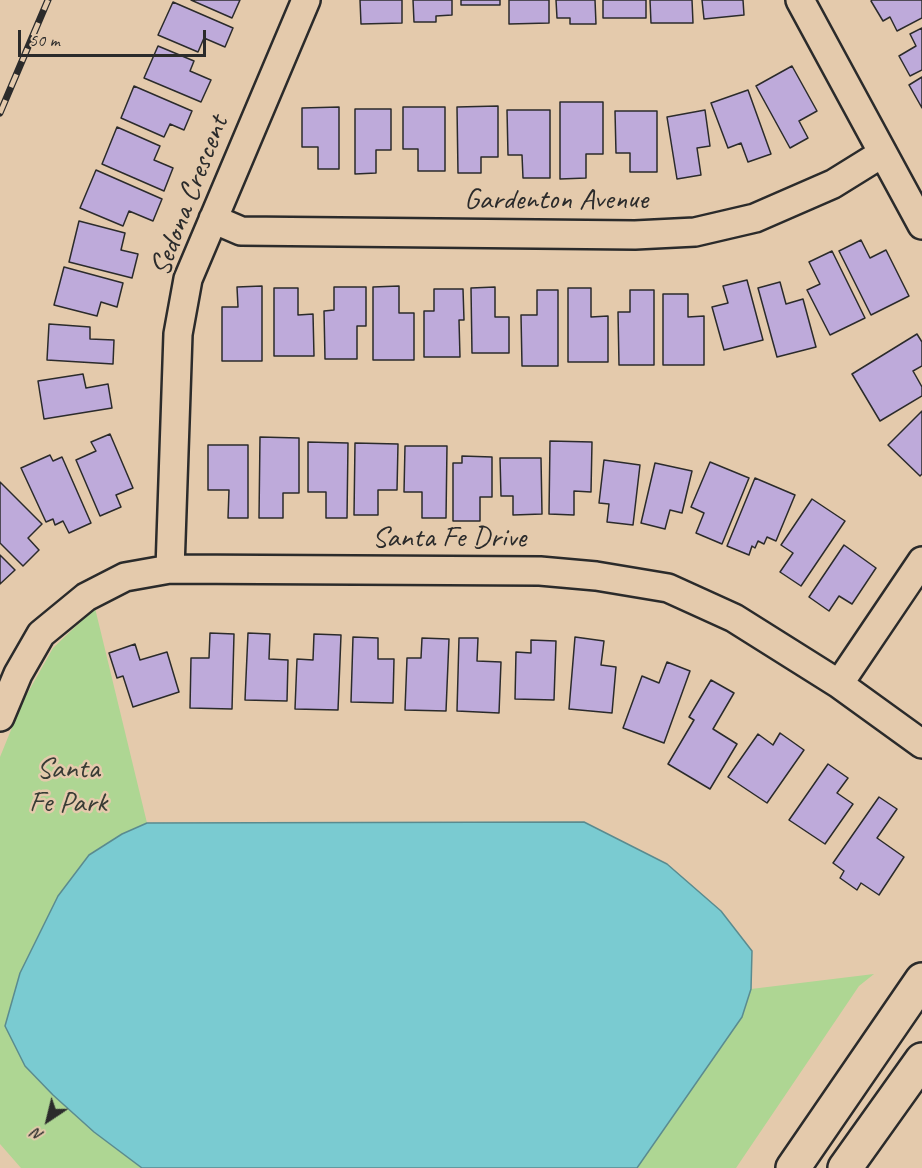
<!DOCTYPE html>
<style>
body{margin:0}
#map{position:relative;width:922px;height:1168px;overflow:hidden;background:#e4caac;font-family:Caveat,sans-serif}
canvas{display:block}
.north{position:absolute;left:18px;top:1090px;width:60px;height:60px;-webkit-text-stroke:4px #e4caac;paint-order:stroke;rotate:215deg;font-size:16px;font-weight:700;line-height:24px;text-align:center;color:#2b2b2b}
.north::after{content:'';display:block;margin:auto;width:21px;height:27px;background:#2b2b2b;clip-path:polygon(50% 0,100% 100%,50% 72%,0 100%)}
.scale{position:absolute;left:18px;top:30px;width:188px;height:27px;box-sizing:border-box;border:3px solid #2b2b2b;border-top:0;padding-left:8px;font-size:18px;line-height:21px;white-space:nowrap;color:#2b2b2b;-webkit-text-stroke:4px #e4caac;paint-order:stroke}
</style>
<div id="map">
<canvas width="922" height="1168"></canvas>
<div class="north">N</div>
<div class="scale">50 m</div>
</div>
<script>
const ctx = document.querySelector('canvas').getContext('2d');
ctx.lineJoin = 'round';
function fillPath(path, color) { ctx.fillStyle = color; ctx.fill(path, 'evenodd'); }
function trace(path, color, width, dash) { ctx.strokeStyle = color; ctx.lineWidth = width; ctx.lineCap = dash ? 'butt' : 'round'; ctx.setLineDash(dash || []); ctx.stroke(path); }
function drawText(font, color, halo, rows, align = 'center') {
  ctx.font = font + ' Caveat,sans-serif'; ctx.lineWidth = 5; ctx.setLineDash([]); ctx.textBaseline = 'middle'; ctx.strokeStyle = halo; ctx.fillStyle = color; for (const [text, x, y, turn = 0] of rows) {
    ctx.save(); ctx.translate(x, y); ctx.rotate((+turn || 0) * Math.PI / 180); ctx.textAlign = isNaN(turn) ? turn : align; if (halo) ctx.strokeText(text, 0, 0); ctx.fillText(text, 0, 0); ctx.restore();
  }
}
fillPath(new Path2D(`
 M95 608 147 823 122 834 89 855 58 896 20 973 25 1066 53 1095 94 1132 142 1168H21L0 1144V757L22 703 53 648Z
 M874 974 859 986 736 1168H637L742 1017 751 989Z`), '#aed693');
const water = new Path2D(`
 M584 822 667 864 721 911 752 951 751 989 742 1017 637 1168H142L94 1132 53 1095 25 1066 5 1026 20 973 58 896 89 855 122 834 147 823Z`);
fillPath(water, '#7acbd1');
trace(water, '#5a8b8f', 1.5);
const building = new Path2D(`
 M191 0H240L232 18Z
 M360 0H402V23L361 24Z
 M413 0H452V15L436 16V22H414Z
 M461 0H500V5H461Z
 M509 0H549V23L509 24Z
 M556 0H595L596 24H570V18H557Z
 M603 0H646V18H603Z
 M650 0H692L693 23H651Z
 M702 0H743L744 15 704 19Z
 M872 0H922V18L897 31 890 17 883 21 871 1Z
 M173 2 233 28 225 47 204 38 198 52 158 35Z
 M922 28V70L910 76 899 56 916 46 910 34Z
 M158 46 194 61 190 71 211 80 201 102 144 78Z
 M792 66 817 111 799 121 808 138 790 148 756 86Z
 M922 77V108L909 85Z
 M134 86 192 111 184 130 170 124 164 137 121 118Z
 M748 90 771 154 748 162 741 143 728 148 711 103Z
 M560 102H603V154H586V178L560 179Z
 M498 106V157H481V173H458L457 107Z
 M339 107V169H318V147H302V108Z
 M403 107H445V171H418V149H403Z
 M355 109H391V150H376V173L355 174Z
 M507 110H550V178H523L522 155H508Z
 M705 110 710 146 697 148 701 175 677 179 667 117Z
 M615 111H657V172H630V153H616Z
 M117 127 160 146 154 160 173 168 164 191 102 164Z
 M96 170 162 199 153 221 129 211 123 226 80 208Z
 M79 221 125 233 121 250 138 254 132 278 69 262Z
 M861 240 870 258 886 250 909 296 871 315 839 251Z
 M832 251 865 318 830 335 807 290 820 284 809 262Z
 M64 267 123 283 117 307 101 302 97 316 54 305Z
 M747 280 763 340 724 350 712 307 728 303 723 286Z
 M780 282 786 304 803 299 816 347 777 357 758 288Z
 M262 286V361H222V307H238L237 287Z
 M399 286V313H414V360H373V287Z
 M334 287H366V326H357V359H325L324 311 334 310Z
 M495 287V317H509V353H472L471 288Z
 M274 288H298V315L313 314 314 356H274Z
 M568 288H591V317L608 316V362H568Z
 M434 289H463L464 320H459L460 357H424V311H434Z
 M537 290H558V366H522L521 315H537Z
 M630 290H654V365H619L618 312H630Z
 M663 294H688V317L704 316V365H663Z
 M49 324 90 327V339L114 340 113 364 47 360Z
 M917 334 922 342V366L913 371 922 387V396L880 421 852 374Z
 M83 374 86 388 108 384 112 408 44 419 38 381Z
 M922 411V474L920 476 888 445Z
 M110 434 133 488 116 495 121 507 100 516 76 460 96 451 91 442Z
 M260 437 299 438V493H283V518H259Z
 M550 441 592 442 591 492 574 491V515L549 514Z
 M308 442 348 443 347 518H326V492H308Z
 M355 443 398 444 397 490H378V515H354Z
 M208 445H248V518H228L229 490H208Z
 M405 446H447L446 518H422V492H404Z
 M50 455 53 461 62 457 91 523 69 533 63 521 55 525 53 519 46 522 21 468Z
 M462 456 492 457V497H480V521H453V463H462Z
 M500 458H541L542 514 513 515V496H501Z
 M604 460 640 465 633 525 607 522 609 504 599 503Z
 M710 462 749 478 722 544 696 533 704 513 691 507Z
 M655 463 692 471 682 513 670 510 665 529 641 523Z
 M755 478 795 495 776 541 767 537 764 544 758 541 755 548 752 546 749 555 727 546Z
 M0 482 42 524 28 538 39 550 23 566 0 543Z
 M812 499 845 521 801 586 780 572 793 553 781 545Z
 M844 545 876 568 852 604 839 596 829 611 809 597Z
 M0 555 15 570 0 584Z
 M210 633 234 634 232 709 190 708 191 658H209Z
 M248 633 270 634 269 659 288 660 287 701 245 700Z
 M314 634 341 635 338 710 295 709 297 659 313 660Z
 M353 637 378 638V659H394L393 703 351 702Z
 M575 637 604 641 601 665 616 667 612 713 569 709Z
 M422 638 449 639 446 711 405 710 407 658H421Z
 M459 638H478L477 661 501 662 499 713 457 711Z
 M531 640 556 641 554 700 515 699 516 652 531 653Z
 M135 644 140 660 167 652 179 692 133 707 123 676 117 678 109 653Z
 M667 662 690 671 664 743 623 728 642 676 659 683Z
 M711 680 734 693 713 729 737 744 710 789 668 764 694 720 689 717Z
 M780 733 804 750 767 803 728 777 758 734 773 745Z
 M828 764 848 778 837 793 853 804 825 844 789 820Z
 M879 797 897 809 877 838 904 857 879 895 861 883 857 890 840 878 844 871 833 863Z`);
fillPath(building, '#beaada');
trace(building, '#2b2b2b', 1.5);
const street = new Path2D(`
 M800 0 922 225
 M213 219 241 231 635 235 695 232 755 218 833 184 883 153
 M170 569 178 334 188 279 306 0
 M839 684 922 561
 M0 717 18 674 41 634 86 597 125 577 170 569 540 571 596 576 668 588 734 618 839 684 922 744`);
const secondary = new Path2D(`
 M793 1168 922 980
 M845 1168 922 1060`);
trace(street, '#2b2b2b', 32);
trace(secondary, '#2b2b2b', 38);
trace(street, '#e4caac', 27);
trace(secondary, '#e4caac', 33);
const rail = new Path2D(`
 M0 113 48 0`);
trace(rail, '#2b2b2b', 7);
trace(rail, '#e4caac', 4.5, [14]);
drawText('30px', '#2b2b2b', '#e4caac', [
 ["Sedona Crescent",190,196,-69],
 ["Gardenton Avenue",556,200],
 ["Santa Fe Drive",449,538]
]);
drawText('30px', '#383c35', '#e4caac', [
 ["Santa",68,769],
 ["Fe Park",68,803]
]);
</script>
